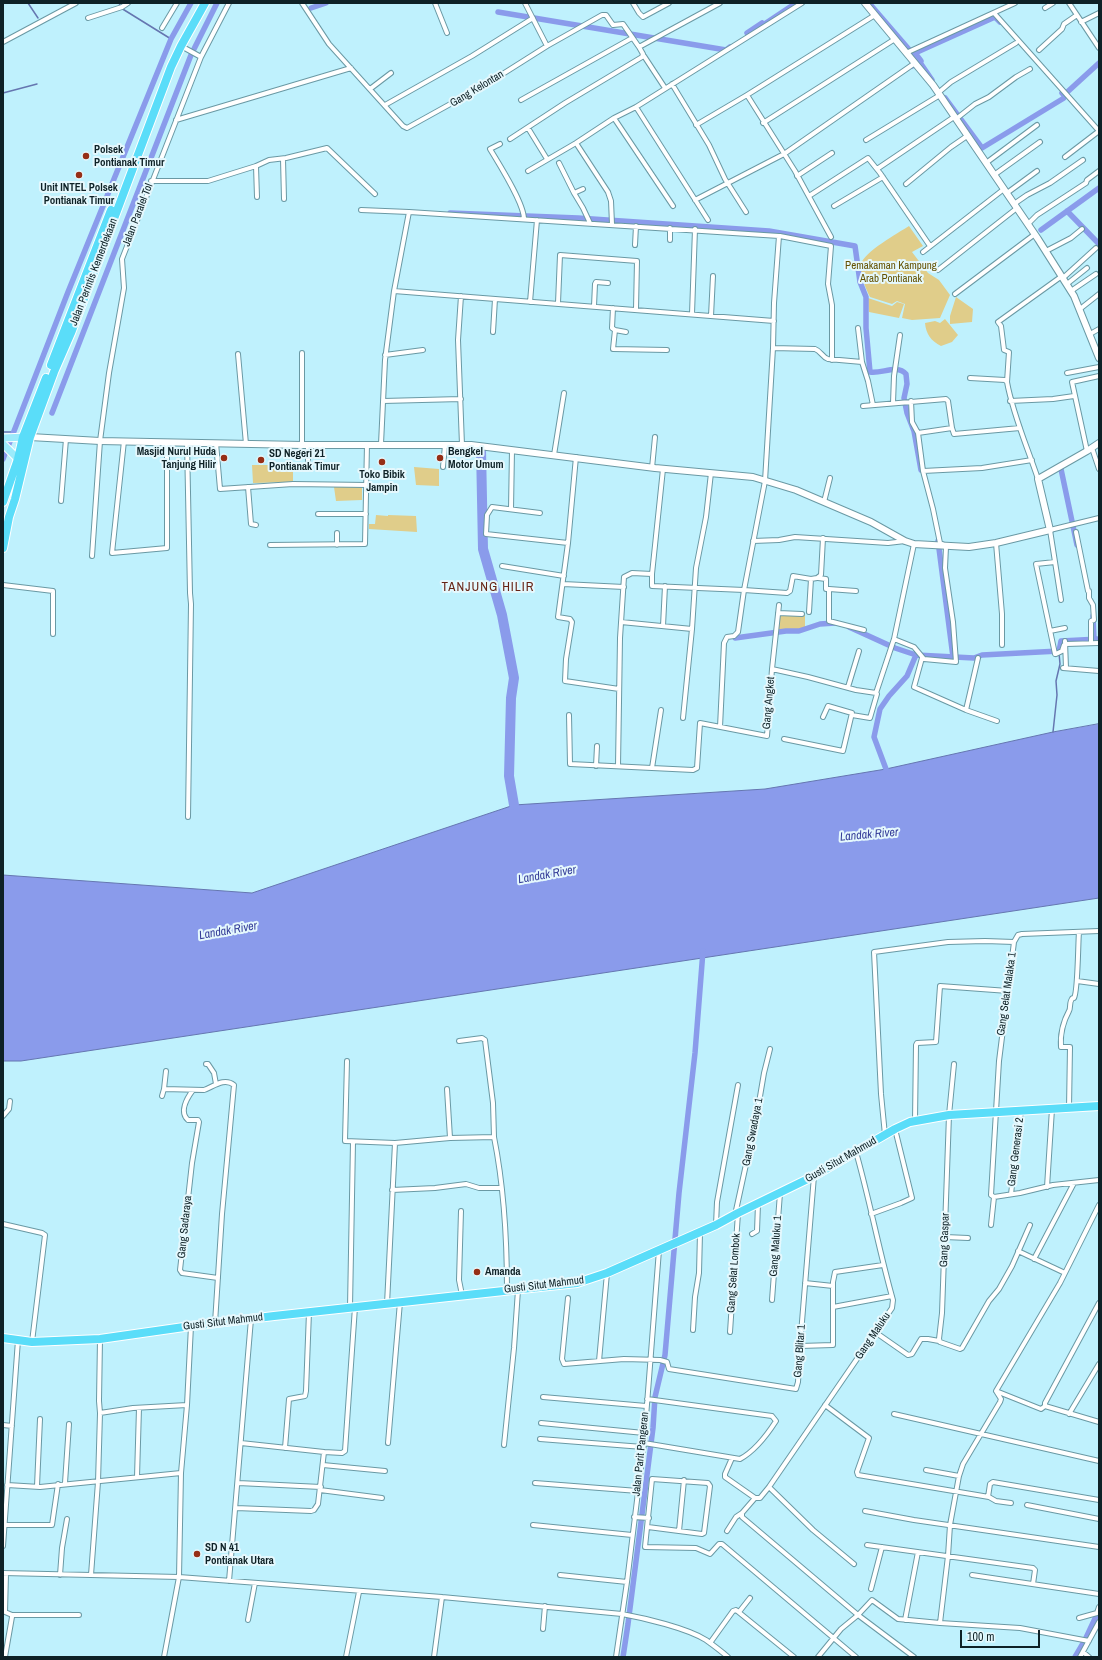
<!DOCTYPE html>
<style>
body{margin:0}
#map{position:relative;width:1102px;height:1660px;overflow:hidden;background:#bff1fd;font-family:"Archivo Narrow",sans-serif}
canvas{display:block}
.frame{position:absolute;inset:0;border:4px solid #0e2126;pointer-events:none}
.scale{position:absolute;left:960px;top:1630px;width:80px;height:18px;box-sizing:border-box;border:2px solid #0e2126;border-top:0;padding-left:5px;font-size:12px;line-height:14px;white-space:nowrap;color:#0e2126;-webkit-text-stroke:3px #e5f8fd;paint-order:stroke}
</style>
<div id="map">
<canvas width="1102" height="1660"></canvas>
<div class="frame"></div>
<div class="scale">100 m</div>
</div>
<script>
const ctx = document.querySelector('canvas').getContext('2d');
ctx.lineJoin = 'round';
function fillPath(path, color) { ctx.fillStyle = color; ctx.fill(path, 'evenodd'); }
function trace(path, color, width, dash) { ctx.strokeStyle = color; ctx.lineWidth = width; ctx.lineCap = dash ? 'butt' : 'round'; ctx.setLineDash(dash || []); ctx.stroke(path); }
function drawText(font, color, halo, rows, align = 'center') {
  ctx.font = font + ' "Archivo Narrow",sans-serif'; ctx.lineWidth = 4; ctx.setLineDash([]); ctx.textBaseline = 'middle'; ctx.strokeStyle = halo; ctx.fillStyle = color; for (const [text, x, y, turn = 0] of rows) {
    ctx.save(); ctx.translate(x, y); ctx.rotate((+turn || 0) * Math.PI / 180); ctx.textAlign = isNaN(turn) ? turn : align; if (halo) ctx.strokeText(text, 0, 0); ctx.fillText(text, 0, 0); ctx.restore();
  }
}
fillPath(new Path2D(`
 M909 226 923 246 912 252 928 273 939 280 950 295 940 318 912 320 902 318 905 304 897 301 892 304 870 297C866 289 859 273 861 264 864 252 898 233 909 226Z
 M956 297 973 309 972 322 950 324V316Z
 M868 298 892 306 897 302 904 304 899 318 869 312Z
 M945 319 958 335 952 342 941 346C931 341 926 334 925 323L935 321 940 323Z
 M252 465H293V482L253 483Z
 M414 467 439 469V486L416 485Z
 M362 486V500L336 501 334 487Z
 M376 515 388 516V515L416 516 417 532 369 529V524H375Z
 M778 613 805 615V628L791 630 777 629Z`), '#e0cd8a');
const water = new Path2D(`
 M1099 724V898L21 1061H3V875L252 893 514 805 765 789 886 769 1053 732Z`);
fillPath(water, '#8a9beb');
trace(water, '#6576b0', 1);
trace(new Path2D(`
 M28 3 38 18
 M119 3 121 8 171 39
 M3 93 37 84
 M3 432H14
 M1053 732 1057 695 1056 681 1060 664 1059 653`), '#6576b0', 1.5);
trace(new Path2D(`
 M869 3 919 61 932 80
 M311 8 326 3
 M498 12 726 50 730 47
 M760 27 796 3
 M747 33 762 23
 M912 66 921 61 915 53 995 17 1000 22
 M1062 93 1064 95 1099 63
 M945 98 982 148 1064 98V95
 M1067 211 1099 244
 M450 213 578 218 769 231 855 246 860 282 866 297V328L870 372C882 374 897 364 906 374L907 384 904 398 907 413 914 431 921 470
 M1041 230 1099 188
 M52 413 191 55 217 3
 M9 444 68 292 171 39 191 3
 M3 459 6 451
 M1061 469 1077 545
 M938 541 953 657
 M1093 616 1094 639
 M849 627 895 648 916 655 974 658 982 655 1059 651 1061 641 1099 639
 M735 638 786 631H799L820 624 835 623
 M886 769 874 737 880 709 889 696 907 676 916 655
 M623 1657 628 1624 653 1428 655 1397 665 1355 679 1193 695 1053 703 951
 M1075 1657 1085 1640 1099 1610`), '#8a9beb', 5.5);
trace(new Path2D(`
 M481 449 483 549 502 615 514 678 511 698 509 776 514 805`), '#8a9beb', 10);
const street = new Path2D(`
 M302 3 329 44 403 126 407 128 490 82 547 46 602 15H606L613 25 623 24 639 47 720 3
 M435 3 447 33
 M525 3 547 46
 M633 3 639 13 643 17 669 3
 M1069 3 1099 48
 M1045 8 1053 3
 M994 13 1099 131
 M88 18 122 7 128 3
 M1081 22 1099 13
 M162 28 177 3
 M3 42 76 3
 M181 46 201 57
 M1039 50 1062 29 1064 24 1077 15
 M906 53 1015 3
 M644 56 665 88
 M672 84 709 145 725 179 746 212
 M370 89 391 73
 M938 93 951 82 1016 43
 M747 95 795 171 831 237
 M521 100 632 38
 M385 105 472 56 533 18
 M636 107 708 220
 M614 118 673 206
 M956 119 975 104 989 97 1016 77 1030 69
 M176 120 351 68
 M763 123 895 39
 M696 125 747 95 875 15
 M528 128 547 159
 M510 139 565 103 642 57 643 54 639 47
 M866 140 940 95
 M576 143 608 192 611 201 612 224
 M500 144 490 149C499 164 524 203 524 219
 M1065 157 1099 131
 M283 159 284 199
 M559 163 574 193
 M986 163 1037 125
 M256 166 257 197
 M877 169 954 117
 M528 171 576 143 614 118 636 107 802 3
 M994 175 1040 142
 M797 176 832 153
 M151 181H208L256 166 269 160 286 158 327 148 375 194
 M906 184 951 147 967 136
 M583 189 574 193 583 208 590 223
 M1007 193 1037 171
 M809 196 868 158 880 173 930 246
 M695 200 784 154 915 63
 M1014 204 1027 195 1050 183 1083 160
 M834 206 883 177
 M361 210 409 212
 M1028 224 1037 215 1086 183 1087 180 1099 171
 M670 228V240
 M780 236 831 246 828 284 832 305V360
 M635 245 636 226
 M1046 251 1071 238 1082 229
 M923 252 1004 189
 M938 270 1017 208
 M1063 278 1096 248
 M1067 284 1087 268
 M394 291 409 212 779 236 774 303 773 348 765 481 744 590 738 632 734 636 727 637 724 643 720 727
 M1071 291 1096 274
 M955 294 1035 234
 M461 296 458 340 462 445
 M530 302 537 220
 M558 303 560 255 637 261 636 309
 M594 306 595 284 596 282 608 283
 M613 308 612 328 615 330 626 332
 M1080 309 1099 294
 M692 314 695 229
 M711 316 713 276
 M858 328 862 362 868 381 873 405
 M615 330 613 349 667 350
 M493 332 495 299
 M1090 334 1099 329
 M773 348 815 349C821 351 822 357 828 359L862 362
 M302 353V445
 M238 354 246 444
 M385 355 423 350
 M1067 373 1099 367
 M970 378 1005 380 1007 382C1013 415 1027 446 1038 479
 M1007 382 1009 352 1004 350 1001 326 998 322 1062 276
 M383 401 461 399
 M911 401 912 422 918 433 923 471 933 509 940 543 944 545
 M1010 401 1053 399 1074 396
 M893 403 894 376 900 335
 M863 406 946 399 948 401 952 428 954 434 1020 428
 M918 433 952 428
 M124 441 112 553 167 548V442
 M187 442 190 593 191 604 188 817
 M216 443 220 489 293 484 367 485
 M381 444 385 360 394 291 774 321
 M1092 448 1099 469
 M1087 451 1072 382 1099 376
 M554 455 564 393
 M576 457 568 543 558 617 570 619 572 622 566 659 565 681 619 689
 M308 463V445
 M443 467 445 445
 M652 468 655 437
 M663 469 652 574V586L744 590 787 593 790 591 793 576 811 579
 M923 471 982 468 1032 460
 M248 487 251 524 256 525
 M61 501 66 439
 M824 502 830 478
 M511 509 512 450
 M540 513 492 507 487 515 486 534 568 543
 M318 514H366
 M1076 532 1088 591
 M337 533V545
 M753 541 779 540 795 537 888 543 905 541
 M996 543 1002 614V645
 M270 545 365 544 367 444
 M92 556 100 441 109 373 124 288 122 259 201 57 229 3
 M502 566 564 576
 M818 578 826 579V589H829
 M563 584 624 587
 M3 585 53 591V634
 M856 591 829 589V621L864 630
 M1089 591V598L1093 605 1094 620 1091 621V643
 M1061 600 1050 530 1099 518
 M809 612 811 579 817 578 821 575 823 538
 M778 613 802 614
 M621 622 692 629
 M663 626 665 586
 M1050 631 1065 628
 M894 639 914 647 924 659 956 662 953 622 945 568 946 547
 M1065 641 1066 668
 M1055 654 1036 564 1055 562
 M1056 654 1062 651 1064 645 1066 644 1099 643
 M922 658 914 687 966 710
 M978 658 966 710 997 721
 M1063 668 1099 671
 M772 669 779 605
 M848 687 859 651
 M569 715 570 764 693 770 697 768 700 723 767 736 772 669 808 677 856 690 876 693 894 639 914 544
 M852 715 870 718 877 694 876 693
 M683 718 692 629 696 568 706 517 711 473
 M784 739 843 751 852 713 828 706 823 717
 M596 766 597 746
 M618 766 620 638 624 577 632 573 652 574
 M652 768 661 710
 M1099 931 1022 934 1018 935 1014 942 999 1061 991 1195 994 1197 1020 1193 1053 1185 1099 1180
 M1077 981 1099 984
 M459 1041 482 1038 485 1040 493 1103 494 1137
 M347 1061 345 1141 395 1143 450 1138 494 1137C504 1187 507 1239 507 1290
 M206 1064H208L214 1073 216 1084
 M954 1064 949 1115 942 1313 939 1339 940 1342 960 1349 962 1348 989 1301 999 1289 1012 1266 1030 1225
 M164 1089 166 1071
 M447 1089 450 1138
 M193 1090C187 1098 179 1112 188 1120H198L199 1122 192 1163 180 1270 182 1273 218 1278
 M162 1096 164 1089 204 1090C213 1087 224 1077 234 1085L222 1214 215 1323
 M1069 1108 1070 1047H1061C1060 1034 1063 1022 1069 1011 1071 1008 1069 1002 1072 999 1072 998 1074 998 1074 998 1078 992 1078 942 1079 932
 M3 1116 9 1109 10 1101
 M915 1121 916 1045 917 1043 936 1042 940 986 1008 991
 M885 1135 881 1094 874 952 948 942 985 941 1014 942
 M1047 1187 1052 1109
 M392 1190 435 1188 466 1184 479 1188H501
 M1011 1194 1021 1111
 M461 1211 459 1280 462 1295
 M871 1214 901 1203 912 1198 895 1129
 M735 1215 757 1114 764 1073 770 1049
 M3 1224 42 1233 45 1235 32 1342
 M716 1225 717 1202 738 1085
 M991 1225 994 1197
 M752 1234 757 1231 758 1204
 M945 1237 968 1238
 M1018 1251 1065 1273
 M1034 1259 1074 1183
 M805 1283 833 1286
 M568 1298 562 1359 564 1364 624 1359 660 1360 667 1362 669 1369 796 1389 798 1382 800 1346 814 1176
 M772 1300 780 1193
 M387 1304 395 1143
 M350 1307 353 1142
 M833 1307 892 1296
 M693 1330 695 1297 699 1273 700 1233
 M730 1332 738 1213
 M875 1332 908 1355 912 1354 921 1339H928L939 1341
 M800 1346 833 1345V1282L835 1272 883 1265
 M599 1361 607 1273
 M996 1391 1041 1409 1045 1406V1403L1099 1303
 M543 1397 646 1406
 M825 1405 869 1438 857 1472 858 1475 989 1497 996 1501 1011 1503
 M1045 1406 1099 1422
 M100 1413 133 1408 187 1405
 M894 1414 1099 1461
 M1069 1414 1099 1364
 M541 1423 644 1433
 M3 1425 12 1426
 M540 1439 643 1447
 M241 1443 324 1452
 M388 1443 400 1302
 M644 1443 740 1459C755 1451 767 1435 776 1421L772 1416 647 1399
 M504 1445 514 1348 518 1290
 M285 1448 289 1399 305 1396 306 1391 309 1312
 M732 1458 725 1474V1477L755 1498H760L769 1487 892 1308 893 1300C879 1251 870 1201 856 1152
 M323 1465 385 1471
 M926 1470 959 1476
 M137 1477 139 1408
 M65 1483 69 1424
 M238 1483 321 1487
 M535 1483 638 1491
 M7 1485 40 1487 181 1473
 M37 1486 40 1419
 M769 1487 813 1530 854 1564
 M320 1490 382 1498
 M988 1497 990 1484 993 1482 1099 1500
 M755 1498 742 1513V1517L858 1615 914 1657
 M1027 1505 1099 1519
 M236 1508 311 1511 314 1510 318 1504 324 1452 342 1453 345 1451 355 1307
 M865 1511 914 1520 1099 1547
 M634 1517 649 1518
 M4 1525H52L58 1484
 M533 1525 632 1535
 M648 1527 702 1534 704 1533 710 1486 708 1483 652 1479 645 1547 696 1548 710 1554 719 1544H722L856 1657
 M679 1531 684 1480
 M727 1531 736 1517 742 1513
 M867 1545 1033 1568 1035 1570 1033 1584
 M3 1546 18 1340
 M3 1573 179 1577 442 1597 622 1614C644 1618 687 1628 706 1640 713 1645 721 1651 728 1657
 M60 1575 62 1548 67 1519
 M91 1575 98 1482 100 1413 99 1401 100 1339
 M560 1575 627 1582
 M972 1575 1099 1594
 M229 1581 251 1319
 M871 1589 882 1547
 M739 1612 750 1598
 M1097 1613 1099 1607
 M12 1615H79
 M1079 1618 1097 1613
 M248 1620 255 1583
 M905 1620 918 1552
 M543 1629 545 1606
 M1089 1641 1020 1628 940 1623 948 1556 950 1525 959 1476 963 1464 1000 1402 1001 1399 996 1391 1060 1283 1099 1205
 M710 1643 733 1611 736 1610 794 1657
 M1083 1652 1089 1657
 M5 1657 12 1617V1615L5 1612 6 1574
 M164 1657 179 1577 181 1473 187 1405 191 1326
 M346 1657 359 1592
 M434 1657 442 1597
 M616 1657 627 1582 644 1443 659 1250
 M818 1657 841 1629 858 1615 872 1600 898 1619 940 1623
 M1080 1657 1099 1622`);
const secondary = new Path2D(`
 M865 3 933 85 1038 239 1074 296 1099 358
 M30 437 100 441 302 445H471L655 468 753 477 796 490 871 522 905 541 914 544 969 547 996 543 1050 530 1038 479 1087 451 1099 443`);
const primary = new Path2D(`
 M3 438 27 437
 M3 444 18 459`);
const highway = new Path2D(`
 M51 365 111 210
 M3 502 18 459 23 437 46 378
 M3 548 9 517 15 499 30 437 54 372 71 333 171 67 181 46 205 3
 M3 1338 32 1342 100 1339 191 1326 274 1316 577 1283 607 1273 716 1225 738 1213 814 1176 895 1129 910 1122 949 1115 1099 1106`);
trace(street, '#6a99a4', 6);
trace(secondary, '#6a99a4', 8);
trace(primary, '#fff', 9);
trace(highway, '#fff', 10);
trace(street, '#fff', 4);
trace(secondary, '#fff', 6);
trace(primary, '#9cebfb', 7);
trace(highway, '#5addf9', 8);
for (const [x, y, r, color] of [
 [86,156,4,"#962e16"],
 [79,175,4,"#962e16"],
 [224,458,4,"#962e16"],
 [440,458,4,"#962e16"],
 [261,460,4,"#962e16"],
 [382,462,4,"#962e16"],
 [477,1272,4,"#962e16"],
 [197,1554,4,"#962e16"]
]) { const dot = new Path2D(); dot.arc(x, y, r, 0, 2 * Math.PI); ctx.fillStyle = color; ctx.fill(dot); trace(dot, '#e5f8fd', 1.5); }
drawText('11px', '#0e2126', '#e5f8fd', [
 ["Gang Kelontan",477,89,-31],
 ["Jalan Paralel Tol",138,215,-69],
 ["Jalan Perintis Kemerdekaan",94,272,-69],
 ["Gang Angket",769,703,-85],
 ["Gang Selat Malaka 1",1007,994,-82],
 ["Gang Swadaya 1",753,1132,-79],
 ["Gang Generasi 2",1016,1152,-83],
 ["Gusti Situt Mahmud",841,1160,-30],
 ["Gang Sadaraya",185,1227,-84],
 ["Gang Gaspar",945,1240,-88],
 ["Gang Maluku 1",776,1246,-86],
 ["Gang Selat Lombok",734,1273,-86],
 ["Gusti Situt Mahmud",544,1285,-7],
 ["Gusti Situt Mahmud",223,1322,-7],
 ["Gang Maluku",873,1336,-56],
 ["Gang Blitar 1",800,1351,-86],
 ["Jalan Parit Pangeran",641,1454,-84]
]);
drawText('bold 11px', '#0e2126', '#e5f8fd', [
 ["Polsek",94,150],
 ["Pontianak Timur",94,163],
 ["Unit INTEL Polsek",79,188,"center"],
 ["Pontianak Timur",79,201,"center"],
 ["Masjid Nurul Huda",216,452,"right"],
 ["Tanjung Hilir",216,465,"right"],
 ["Bengkel",448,452],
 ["Motor Umum",448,465],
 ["SD Negeri 21",269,454],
 ["Pontianak Timur",269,467],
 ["Toko Bibik",382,475,"center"],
 ["Jampin",382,488,"center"],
 ["Amanda",485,1272],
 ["SD N 41",205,1548],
 ["Pontianak Utara",205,1561]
], 'left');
drawText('11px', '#635101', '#e5f8fd', [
 ["Pemakaman Kampung",891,266],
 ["Arab Pontianak",891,279]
]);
drawText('italic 12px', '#343c98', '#e5f8fd', [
 ["Landak River",869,835,-5],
 ["Landak River",547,875,-10],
 ["Landak River",228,931,-10]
]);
ctx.letterSpacing = '1px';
drawText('13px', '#662314', '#e5f8fd', [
 ["TANJUNG HILIR",488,588]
]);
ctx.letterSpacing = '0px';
</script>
